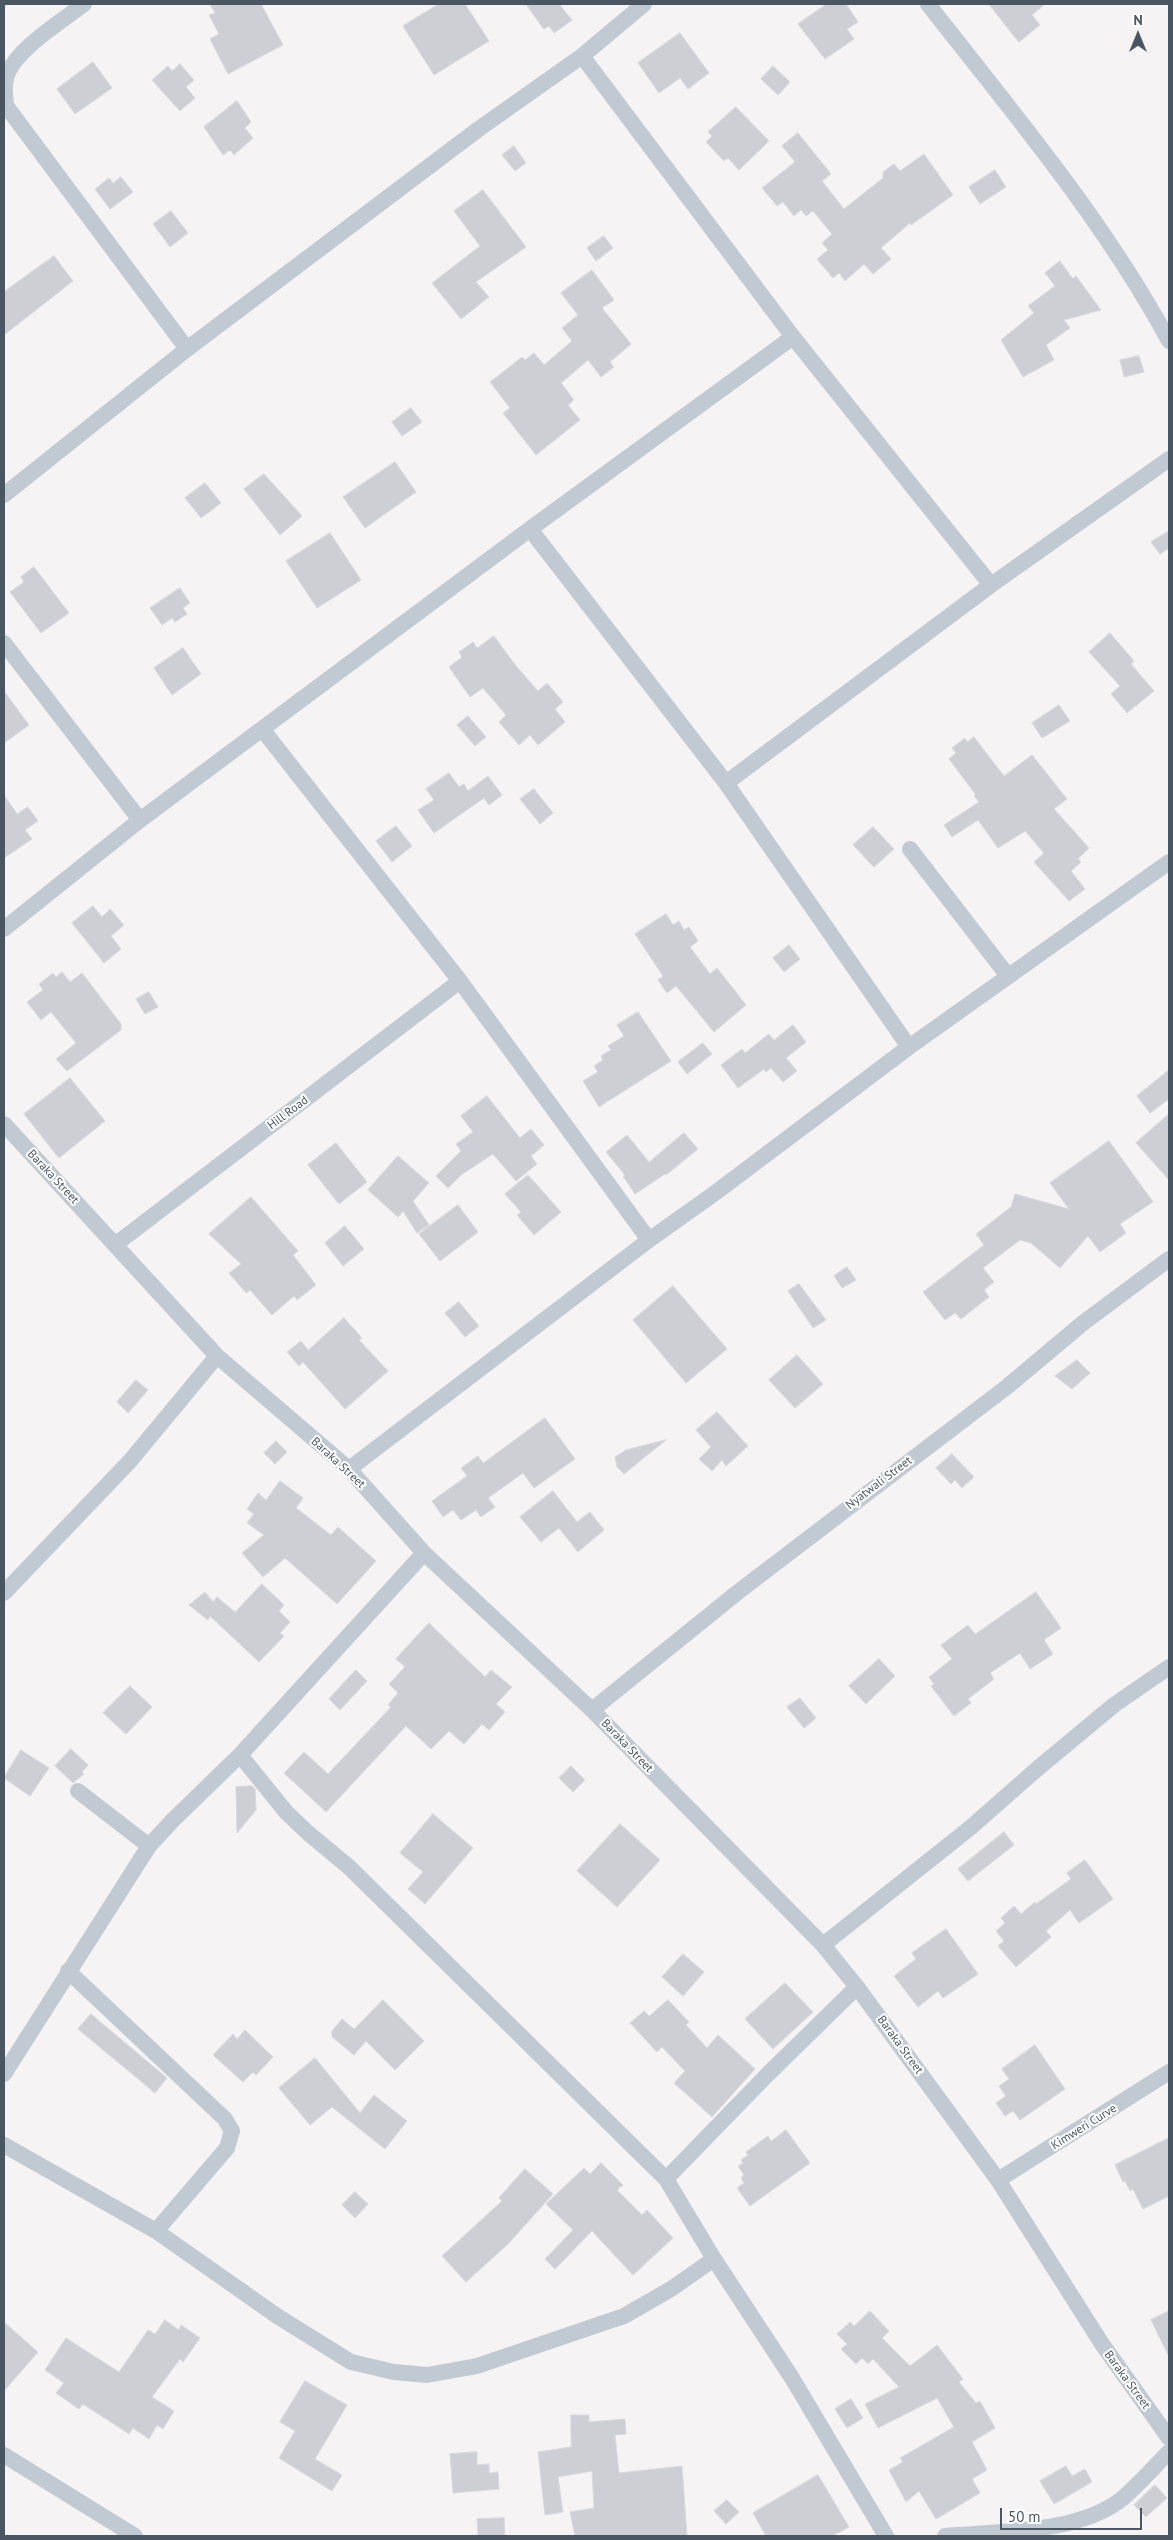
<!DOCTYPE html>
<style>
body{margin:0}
#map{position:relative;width:1173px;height:2540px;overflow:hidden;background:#f5f3f3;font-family:"PT Sans",sans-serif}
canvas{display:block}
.frame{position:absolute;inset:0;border:5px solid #4a5661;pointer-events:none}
.north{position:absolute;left:1113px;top:10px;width:50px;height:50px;-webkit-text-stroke:4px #fff;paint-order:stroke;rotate:0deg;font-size:14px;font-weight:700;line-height:20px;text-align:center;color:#4a5661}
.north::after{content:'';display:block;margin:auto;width:18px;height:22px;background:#4a5661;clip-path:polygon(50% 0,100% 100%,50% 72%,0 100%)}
.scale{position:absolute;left:1000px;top:2508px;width:142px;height:22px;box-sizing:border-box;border:2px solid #4a5661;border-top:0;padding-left:6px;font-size:15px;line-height:18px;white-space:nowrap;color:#4a5661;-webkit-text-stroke:4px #fff;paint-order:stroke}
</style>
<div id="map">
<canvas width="1173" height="2540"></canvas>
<div class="frame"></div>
<div class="north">N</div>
<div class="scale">50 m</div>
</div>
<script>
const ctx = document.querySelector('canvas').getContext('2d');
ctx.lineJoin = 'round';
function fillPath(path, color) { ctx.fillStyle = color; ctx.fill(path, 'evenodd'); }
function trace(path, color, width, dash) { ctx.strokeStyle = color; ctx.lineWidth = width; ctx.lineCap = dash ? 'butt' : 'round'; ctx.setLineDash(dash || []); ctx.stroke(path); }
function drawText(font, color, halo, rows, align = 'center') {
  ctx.font = font + ' "PT Sans",sans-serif'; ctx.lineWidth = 4; ctx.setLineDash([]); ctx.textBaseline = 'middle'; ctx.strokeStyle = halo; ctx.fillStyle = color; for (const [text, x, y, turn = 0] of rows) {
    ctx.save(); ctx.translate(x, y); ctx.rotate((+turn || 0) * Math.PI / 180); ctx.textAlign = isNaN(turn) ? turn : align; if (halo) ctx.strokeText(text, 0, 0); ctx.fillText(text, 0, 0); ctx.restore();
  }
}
const building = new Path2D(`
 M210 4H261L283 45 228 74 210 39 219 34 209 15 215 13Z
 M439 4H465L489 41 434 75 403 26Z
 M526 4H559L572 20 554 33 549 26 544 29Z
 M827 4H846L858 22 847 29 854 39 825 59 798 24Z
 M989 4H1045L1032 15 1040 25 1019 42Z
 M680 33 709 73 688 89 680 78 659 93 638 63Z
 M93 62 112 88 75 114 57 89Z
 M180 64 194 80 186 87 195 98 180 111 152 80 168 66 172 71Z
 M773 66 790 82 778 95 761 79Z
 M237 101 251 122 245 128 253 138 234 155 230 150 223 155 204 127Z
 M736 107 769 141 739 170 728 158 724 161 706 142 712 136 708 132Z
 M798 133 831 174 822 181 844 209 883 178V172L894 164 900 171 924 154 953 195 911 225 910 223 881 248 891 259 873 274 864 264 845 281 839 273 833 278 817 259 828 250 822 243 832 234 813 211 806 216 801 210 794 216 783 202 777 206 762 188 795 162 782 146Z
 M514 146 526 163 515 171 502 155Z
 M995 170 1006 187 980 204 969 187Z
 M121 177 133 192 110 209 95 189 109 178 113 183Z
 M483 190 526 247 476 282 489 297 461 319 432 283 480 246 454 211Z
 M171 211 188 233 170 247 153 224Z
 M604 236 613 248 596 261 587 248Z
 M54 256 73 281 4 335V292Z
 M1060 261 1073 279 1076 276 1101 310 1064 320 1070 328 1046 345 1054 360 1023 377 1001 340 1034 313 1028 306 1055 286 1045 273Z
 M592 270 614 300 602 308 631 344 610 362 614 367 601 377 588 360 561 383 574 400 568 405 580 420 536 455 503 413 510 408 490 382 522 357 525 360 534 353 544 365 572 341 562 328 578 315 561 293Z
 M1139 356 1144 372 1124 377 1120 360Z
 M411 408 422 422 402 436 392 422Z
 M395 462 416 492 365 528 343 497Z
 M264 474 302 516 280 535 244 489Z
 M205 483 221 503 201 518 185 498Z
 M1169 531V548L1160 554 1151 542Z
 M330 533 361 580 317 608 286 561Z
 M34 567 69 613 41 633 10 592 24 582 21 577Z
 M180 588 190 603 183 608 187 614 175 622 172 618 162 625 150 608Z
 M1110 633 1134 661 1131 664 1154 691 1127 713 1111 694 1120 686 1089 652Z
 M494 636 516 666 538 691 547 683 563 702 555 709 565 722 538 745 530 735 519 745 499 722 506 715 483 688 470 697 449 667 462 657 459 652 473 642 477 648Z
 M183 648 201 674 172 695 154 668Z
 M4 691 29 725 4 743Z
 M1059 705 1070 721 1042 738 1032 723Z
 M468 716 486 737 475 746 457 725Z
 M974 737 1004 776 1032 755 1067 799 1054 809 1089 848 1078 859 1081 862 1071 871 1085 889 1069 901 1034 862 1044 853 1025 831 998 848 978 820 952 837 944 825 979 802 974 796 976 795 949 759 956 753 952 748 965 738 967 742Z
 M449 773 459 787 464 784 468 791 488 776 502 795 489 805 484 798 434 833 418 810 434 800 426 789Z
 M534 789 553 813 540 824 520 799Z
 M4 795 17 814 28 807 38 821 25 830 32 839 4 858Z
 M396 826 412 846 392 862 376 841Z
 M873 827 894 849 874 867 853 845Z
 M93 906 102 917 110 909 124 925 111 936 121 949 104 963 72 923Z
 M666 914 673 925 679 921 684 930 689 927 698 941 690 947 710 974 717 968 746 1005 714 1032 676 986 667 993 658 980 663 976 635 934Z
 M789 945 800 959 784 972 773 958Z
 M62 972 70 982 82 973 121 1024V1030L67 1071 56 1059 76 1043 51 1012 41 1020 27 1002 43 990 39 984 53 973 56 977Z
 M149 992 158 1007 145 1014 136 999Z
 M638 1012 671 1061 599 1107 583 1081 598 1072 594 1066 603 1060 601 1056 611 1050 608 1046 624 1036 617 1025Z
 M793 1025 806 1042 786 1058 797 1071 783 1082 771 1068 766 1072 764 1069 738 1088 721 1065 742 1049 745 1053 769 1034 774 1040Z
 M703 1043 712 1054 687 1074 678 1062Z
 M1169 1070V1099L1150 1113 1137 1096Z
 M70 1078 105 1121 59 1158 24 1114Z
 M487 1096 520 1138 531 1129 544 1145 531 1156 537 1164 516 1181 493 1154 461 1175 448 1188 436 1176 461 1151 456 1144 473 1132 461 1116Z
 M1169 1114V1180L1136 1143Z
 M684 1133 698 1149 666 1175 665 1174 635 1194 623 1176 625 1175 606 1152 627 1135 649 1162Z
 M1109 1141 1153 1202 1120 1224 1126 1233 1100 1252 1088 1236 1060 1268 1031 1243 1020 1240 983 1268 994 1282 984 1290 989 1297 961 1319 955 1313 945 1320 923 1292 984 1245 976 1234 1011 1207 1015 1194 1069 1209 1050 1183Z
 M336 1143 367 1182 339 1204 308 1165Z
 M398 1156 429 1183 413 1201 429 1225 417 1233 403 1211 398 1217 368 1190Z
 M528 1175 561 1212 534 1235 517 1215 521 1212 505 1194Z
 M251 1197 298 1251 293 1255 316 1285 297 1300 294 1296 272 1315 250 1290 246 1293 229 1273 241 1264 209 1234Z
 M458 1205 478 1232 440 1261 419 1234Z
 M345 1226 364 1249 343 1266 325 1243Z
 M847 1267 856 1280 842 1288 834 1276Z
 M799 1284 826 1320 813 1328 788 1291Z
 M673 1286 727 1349 686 1383 633 1320Z
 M459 1302 479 1326 465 1337 445 1313Z
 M344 1318 362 1338 359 1340 388 1371 345 1409 303 1362 299 1366 287 1352 301 1341 308 1350Z
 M797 1355 823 1384 795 1408 769 1380Z
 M1077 1360 1090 1373 1072 1389 1055 1376Z
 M136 1380 148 1390 128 1413 117 1402Z
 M717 1412 748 1446 726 1466 722 1460 712 1471 699 1459 711 1447 696 1430Z
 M545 1418 575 1459 534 1488 523 1473 488 1498 495 1507 481 1517 476 1510 461 1520 453 1510 443 1517 432 1501 467 1476 461 1468 478 1456 483 1463Z
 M666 1440 624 1474 617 1467 615 1457 626 1450Z
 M276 1441 287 1452 275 1464 264 1453Z
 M952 1454 974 1477 962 1488 955 1480 951 1484 936 1468Z
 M280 1481 303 1498 296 1508 331 1535 338 1527 376 1561 337 1604 285 1558 263 1577 242 1553 264 1535 247 1523 254 1514 247 1509 258 1493 266 1500Z
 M553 1491 577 1522 590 1512 604 1530 578 1552 559 1528 541 1542 520 1517Z
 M262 1584 284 1605 279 1611 290 1622 280 1633 284 1636 259 1662 210 1616 208 1620 189 1605 205 1592 213 1602 217 1597 235 1612Z
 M1036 1592 1061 1628 1044 1640 1053 1654 1030 1669 1020 1653 990 1673 994 1679 968 1699 971 1703 954 1716 931 1686 934 1684 929 1677 952 1659 941 1645 968 1625 975 1634Z
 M429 1623 485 1677 491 1670 512 1687 496 1704 505 1712 489 1730 482 1724 464 1744 449 1731 431 1749 406 1726 326 1812 284 1773 304 1752 328 1774 391 1707 388 1705 398 1693 389 1684 405 1667 396 1659Z
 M879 1659 895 1676 866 1704 849 1686Z
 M356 1670 367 1681 340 1710 329 1699Z
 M130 1686 152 1707 126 1734 103 1713Z
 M800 1698 816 1718 804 1728 787 1707Z
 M71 1749 88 1765 82 1772 84 1774 73 1783 55 1766Z
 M21 1750 49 1768 30 1796 4 1778Z
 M571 1766 585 1780 573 1792 559 1778Z
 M252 1786 255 1789 256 1810 237 1833 236 1787Z
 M433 1814 473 1848 425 1904 408 1889 423 1872 400 1853Z
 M620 1824 660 1860 617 1907 577 1871Z
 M1004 1832 1014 1845 968 1881 958 1869Z
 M1085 1860 1113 1899 1079 1923 1070 1910 1046 1931 1051 1937 1016 1967 998 1946 1004 1941 996 1931 1005 1923 1001 1918 1014 1906 1021 1914 1035 1902 1036 1904 1071 1879 1067 1873Z
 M946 1929 978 1974 943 1998 938 1991 918 2007 894 1976 916 1959 912 1953Z
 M683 1954 704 1972 683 1996 662 1977Z
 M785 1983 813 2012 773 2049 745 2019Z
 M383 2000 424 2041 395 2070 366 2041 354 2055 332 2037V2031L342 2019 354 2029Z
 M668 2000 689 2022 686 2025 707 2048 718 2035 755 2069 712 2117 674 2083 685 2071 662 2047 657 2052 630 2023 644 2011 649 2016Z
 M91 2014 167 2078 155 2093 78 2029Z
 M245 2030 273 2057 256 2075 253 2072 243 2082 213 2055 233 2034 237 2039Z
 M1035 2045 1065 2089 1020 2120 1013 2111 1005 2116 996 2103 1006 2096 999 2086 1009 2079 1002 2069Z
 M315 2058 360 2113 374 2095 407 2121 385 2149 332 2107 310 2125 279 2088Z
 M786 2130 810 2163 750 2206 737 2188 744 2183 741 2178 744 2175 738 2166 743 2163 741 2160 748 2155 746 2152 768 2136 771 2141Z
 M1169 2138V2196L1143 2209 1133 2189 1130 2191 1125 2181 1123 2182 1115 2165Z
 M601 2163 623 2185 617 2190 642 2215 647 2210 673 2238 633 2275 592 2231 555 2269 545 2259 573 2230 546 2204 584 2168 590 2174Z
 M525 2169 553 2194 508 2244 466 2282 442 2256 502 2201 499 2198Z
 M355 2192 368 2204 355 2218 342 2205Z
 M870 2311 889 2331 882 2338 910 2366 937 2345 963 2379 959 2382 976 2403 980 2401 995 2428 972 2442 987 2470 972 2479 980 2493 936 2519 919 2491 906 2502 889 2470 903 2462 900 2458 954 2427 937 2398 878 2428 865 2404 899 2387 873 2359 868 2364 862 2358 856 2364 841 2349 847 2344 837 2334 850 2322 854 2326Z
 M1169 2311V2357L1151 2320Z
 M165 2320 179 2330 181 2325 200 2338 183 2362 180 2359 152 2397 174 2411 163 2429 157 2425 149 2439 133 2428 129 2434 83 2404 79 2409 56 2393 64 2383 45 2370 66 2338 119 2372 148 2330 155 2334Z
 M4 2322 38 2352 4 2391Z
 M305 2381 347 2405 315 2459 342 2475 332 2491 279 2458 295 2431 280 2422Z
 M851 2399 863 2418 847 2428 835 2409Z
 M571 2415H589V2422L625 2419 626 2434 615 2435 619 2473 682 2466 687 2536H575L570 2512 594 2508 592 2471 558 2477 563 2512 545 2515 538 2452 571 2447Z
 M477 2452V2465L489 2464V2473L498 2472 499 2489 453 2493 450 2454Z
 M1066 2466 1072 2476 1085 2469 1092 2482 1054 2504 1040 2481Z
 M818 2475 849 2527 832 2536H766L753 2513Z
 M1155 2485 1167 2498 1146 2517 1134 2505Z
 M727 2500 739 2512 726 2524 714 2511Z
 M504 2518 505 2536H478L477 2519Z`);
fillPath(building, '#cdcfd5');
trace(building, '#d7d9de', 1);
trace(new Path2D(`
 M928 4C1013 113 1103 219 1169 341
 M582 56 793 337 991 585
 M4 103 187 349
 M6 105C5 97 4 87 6 78 13 51 62 21 84 4
 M4 495 187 349 480 128 582 56 644 4
 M530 529 726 783 909 1047
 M4 643 140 820
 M262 729 460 981 649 1240
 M726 783 991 585 1169 459
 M910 849 1008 976
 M4 929 140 820 530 529 793 337
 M4 1124 217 1356 349 1469 424 1553 592 1710 823 1945 857 1987 998 2180 1102 2344 1169 2438
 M116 1244 460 981
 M349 1469 649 1240 715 1193 909 1047 1169 862
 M4 1593 130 1461 217 1356
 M592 1710 738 1592 1008 1386 1083 1323 1169 1259
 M240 1755 286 1812 308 1833 349 1867 666 2179 714 2259 792 2378 886 2536
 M78 1791 149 1846
 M823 1945 970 1828 1037 1769 1114 1705 1169 1667
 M68 1971 225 2119 232 2131 227 2148 156 2231
 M4 2074 149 1846 173 1820 240 1755 424 1553
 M4 2145 156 2231 277 2316 351 2362 394 2372 427 2375 477 2366 624 2316 671 2289 714 2259
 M666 2179 768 2074 857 1987
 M998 2180 1169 2072
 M4 2455 135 2536
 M945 2536C999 2531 1079 2534 1123 2498 1139 2484 1154 2467 1169 2452`), '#c1cad2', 16);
drawText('12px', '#4a5661', '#fff', [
 ["Hill Road",288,1113,-37],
 ["Baraka Street",53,1177,47],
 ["Baraka Street",338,1463,43],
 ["Nyatwali Street",879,1483,-37],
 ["Baraka Street",627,1746,46],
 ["Baraka Street",900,2045,54],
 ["Kimweri Curve",1084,2127,-32],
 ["Baraka Street",1127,2380,54]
]);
</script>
